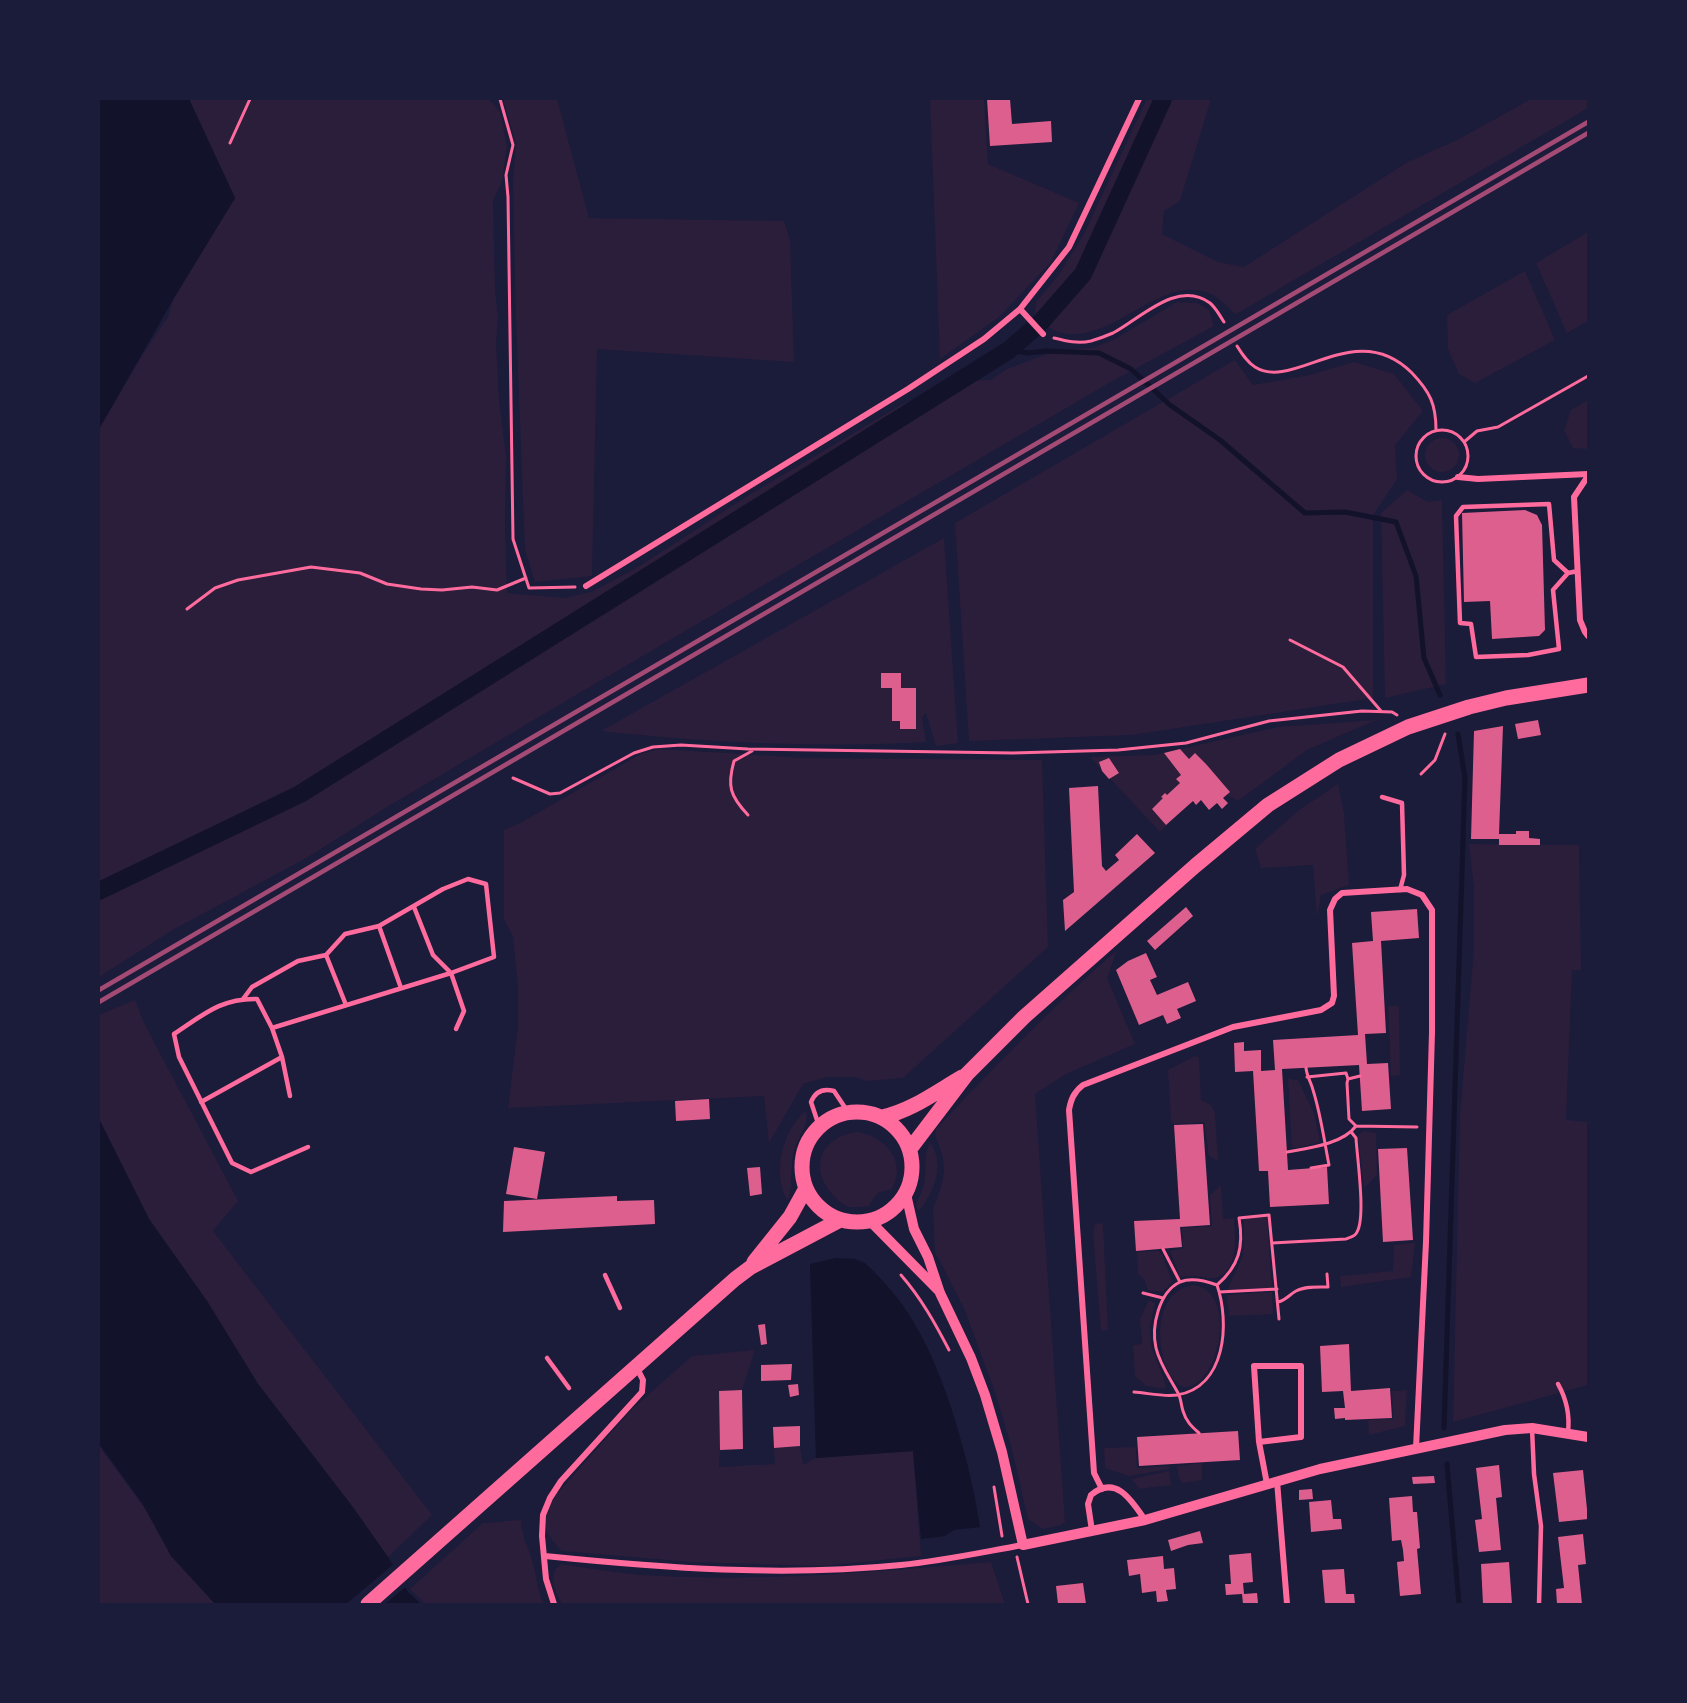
<!DOCTYPE html>
<style>
body{margin:0}
#map{position:relative;width:1687px;height:1703px;overflow:hidden;background:#1b1b3a;font-family:Rubik,sans-serif}
canvas{display:block}
.frame{position:absolute;inset:0;border:100px solid #1b1b3a;pointer-events:none}
</style>
<div id="map">
<canvas width="1687" height="1703"></canvas>
<div class="frame"></div>
</div>
<script>
const ctx = document.querySelector('canvas').getContext('2d');
ctx.lineJoin = 'round';
function fillPath(path, color) { ctx.fillStyle = color; ctx.fill(path, 'evenodd'); }
function trace(path, color, width, dash) { ctx.strokeStyle = color; ctx.lineWidth = width; ctx.lineCap = dash ? 'butt' : 'round'; ctx.setLineDash(dash || []); ctx.stroke(path); }
fillPath(new Path2D(`
 M189 99H489L500 112 507 146 502 181 493 201 495 288 498 319 496 343 499 399 506 457 505 529 507 593 564 598 591 592 635 569 749 495 901 405 956 381 991 380 1007 369 1058 350 1093 348 1115 339 1177 302 1197 303 1209 310 1214 326 1109 383 593 685 387 807 308 857 171 931 99 977V429L143 354 168 317 174 298 235 198Z
 M503 99H557L589 218 784 221 790 240 794 362 597 349 592 576 535 582 525 550 516 320 513 182 516 144Z
 M930 99H984L988 164 1079 203 1051 262 999 317 940 359Z
 M1147 99H1211L1180 201 1164 211 1162 234 1218 262 1244 267 1406 163 1459 139 1531 99H1588V108L1236 314C1228 308 1220 298 1211 294 1159 271 1109 351 1056 331 1048 328 1041 320 1035 314L1036 302 1058 276 1084 234Z
 M1588 232V321L1567 333 1536 263Z
 M1525 271 1555 340 1475 383 1459 374 1448 349 1447 315Z
 M1235 360 1253 385 1310 375 1354 362 1394 374 1423 411 1395 445 1397 479 1373 515V698L1132 735 969 741 955 523Z
 M1588 400V449L1573 448 1564 430 1571 410Z
 M1425 455a17 17 0 1 1 34 0a17 17 0 1 1-34 0Z
 M1407 490 1428 502 1442 500 1446 684 1385 698 1381 513Z
 M944 538 958 743 936 746 926 713 922 717 926 742C818 748 709 743 601 731Z
 M1376 720 1307 750 1238 801 1208 784 1160 832 1090 757 1154 755 1278 727Z
 M659 749 806 758 1042 760 1048 947 903 1078 867 1081 855 1077H827L803 1084 769 1143 764 1096 508 1108 518 1026V987L513 937 504 919V830L520 823 641 754Z
 M1338 784 1344 813 1349 885 1321 895 1317 918 1313 865 1261 868 1255 849 1299 810Z
 M1469 844 1579 845 1581 970H1572L1566 1120 1588 1122V1385L1453 1422 1460 1116 1474 949V888Z
 M1117 950 1107 978 1135 1044 1066 1074 1035 1094 1065 1522 1061 1525 1043 1529 1028 1519 1012 1449 996 1395 964 1308 935 1252 933 1209 942 1184 944 1171 943 1157 935 1134 936 1129C994 1067 1053 1006 1117 950Z
 M135 1000 143 1021 238 1201 213 1231 432 1515 388 1557 352 1506 258 1384 207 1301 149 1219 99 1119V1015Z
 M1388 1006H1399L1400 1075 1391 1076Z
 M1195 1056 1199 1057 1201 1100 1211 1105 1215 1112 1218 1161 1209 1156 1204 1122 1174 1124 1171 1121 1168 1070Z
 M1288 1079 1298 1080 1314 1113 1320 1142 1297 1148 1292 1147Z
 M806 1111C809 1126 800 1134 795 1148 789 1165 794 1183 788 1201 771 1176 783 1128 806 1111Z
 M1363 1131 1376 1133 1377 1175 1364 1188 1358 1136Z
 M856 1132C884 1135 909 1162 891 1190 878 1190 875 1195 869 1206 863 1206 855 1208 850 1207 842 1205 836 1198 831 1193 808 1165 823 1137 856 1132Z
 M930 1142C946 1165 934 1192 919 1211L916 1207C917 1199 921 1195 923 1188 928 1172 922 1159 930 1142Z
 M1221 1185 1223 1219 1234 1218C1235 1236 1240 1273 1214 1278 1208 1279 1201 1276 1194 1276 1189 1276 1185 1277 1180 1277L1170 1251 1183 1248 1182 1228 1212 1226 1210 1195Z
 M1267 1217 1272 1288 1227 1290 1243 1256 1244 1220 1247 1218Z
 M1103 1223 1108 1330H1101L1093 1233 1095 1224Z
 M1415 1243 1411 1277 1341 1287 1340 1276 1393 1271 1394 1245Z
 M1158 1251 1162 1254 1172 1282 1163 1292 1148 1290 1144 1279 1138 1274 1137 1252Z
 M1193 1285C1240 1291 1218 1385 1187 1387 1160 1389 1141 1293 1193 1285Z
 M1272 1292 1273 1314 1229 1316 1227 1295Z
 M1149 1300 1155 1303 1150 1326 1151 1345 1166 1386 1164 1389 1146 1386 1135 1376 1133 1345 1142 1344 1140 1319Z
 M755 1350 742 1390 719 1391 720 1450 719 1467 775 1464 774 1448 800 1446 803 1465 816 1458 913 1451 921 1556 822 1566 692 1562 562 1551C540 1530 543 1520 556 1495L632 1409 692 1356Z
 M1407 1390 1405 1426 1369 1435 1368 1420 1393 1419 1392 1391Z
 M99 1444 102 1450 215 1604H99Z
 M1136 1447 1137 1468 1169 1466V1469L1129 1476 1105 1468 1104 1448Z
 M1202 1463V1480L1183 1483 1179 1478 1177 1466Z
 M1169 1471 1171 1485 1139 1489 1132 1479Z
 M521 1520C521 1535 527 1544 531 1557 537 1574 536 1588 544 1604H425L410 1589 483 1523Z
 M991 1562 1005 1604H562C555 1591 547 1574 561 1564 594 1569 628 1575 661 1576 771 1582 882 1571 991 1562Z`), '#2a1e3b');
fillPath(new Path2D(`
 M99 99H189L235 198 174 298 99 429Z
 M99 1119 149 1219 207 1301 258 1384 352 1506 388 1557 408 1592 421 1604H215L171 1556 142 1503 99 1444Z
 M836 1258 855 1259 865 1263C883 1280 902 1301 914 1323 946 1375 971 1467 980 1527L954 1530 945 1536 921 1539 913 1451 816 1458 810 1264Z`), '#12122b');
fillPath(new Path2D(`
 M395 1563 408 1585 385 1604H346Z`), '#1b1b3a');
trace(new Path2D(`
 M1009 350 1028 353 1046 351 1099 353 1131 369 1170 405 1220 440 1305 513 1345 512 1396 522 1416 576 1424 658 1440 695
 M1444 1428 1465 778 1458 734
 M1447 1464 1459 1604`), '#12122b', 5);
trace(new Path2D(`
 M99 891 300 794 1009 350 1040 323 1083 274 1163 99`), '#12122b', 18);
fillPath(new Path2D(`
 M987 99H1010L1012 124 1051 121 1052 142 990 146Z
 M1525 510 1537 515 1542 525 1545 630 1539 636 1492 639 1490 601 1464 602 1462 513Z
 M881 673H901V688H916V729H900V721H892V688H881Z
 M1538 720 1541 735 1518 739 1515 724Z
 M1503 726 1499 834H1516V831H1529V838L1540 839V845H1499V839H1471L1474 731Z
 M1180 749 1189 759 1195 753 1206 764 1230 792 1223 798 1228 803 1222 809 1217 803 1209 810 1201 800 1196 805 1193 801 1166 825 1152 809 1163 798 1161 797 1165 793 1167 795 1180 783 1176 779 1181 775 1164 753Z
 M1109 758 1119 773 1109 779 1102 771 1099 762Z
 M1098 786 1102 866 1106 871 1119 860 1115 855 1137 834 1155 853 1065 931 1063 900 1074 892 1069 788Z
 M1186 907 1193 916 1155 950 1147 941Z
 M1417 909 1419 938 1381 941 1386 1033 1365 1034 1367 1064 1388 1063 1391 1109 1362 1111 1359 1065 1282 1069 1288 1170 1327 1167 1329 1204 1270 1207 1268 1171H1259L1253 1071 1235 1072 1234 1043 1244 1042V1051L1261 1050V1071L1275 1070 1273 1040 1358 1035 1352 943 1373 941 1371 912Z
 M1146 953 1157 977 1150 980 1157 995 1188 982 1196 1001 1177 1009 1181 1018 1167 1024 1163 1015 1139 1025 1116 970 1128 961Z
 M709 1099 710 1119 676 1121 675 1101Z
 M1203 1124 1210 1225 1180 1227 1182 1247 1136 1251 1134 1221 1180 1219 1174 1125Z
 M514 1147 545 1152 537 1199 506 1194Z
 M1407 1148 1413 1240 1383 1242 1378 1149Z
 M760 1167 762 1194 750 1196 747 1168Z
 M617 1196V1201L654 1200 655 1224 503 1232 504 1201Z
 M765 1324 767 1344 761 1345 758 1325Z
 M1349 1344 1351 1391 1390 1388 1392 1418 1345 1420V1418L1335 1419 1334 1408H1345L1343 1391 1322 1392 1320 1346Z
 M792 1364 791 1380 761 1381V1365Z
 M798 1384 799 1395 790 1397 788 1385Z
 M742 1390 743 1449 720 1450 719 1391Z
 M800 1426V1446L774 1448 773 1427Z
 M1238 1431 1240 1460 1139 1466 1137 1437Z
 M1499 1465 1502 1497 1496 1498 1501 1550 1479 1552 1475 1520 1482 1519 1476 1468Z
 M1583 1470 1588 1519 1559 1522 1553 1473Z
 M1434 1476 1435 1483 1413 1484 1412 1477Z
 M1312 1489 1313 1499 1299 1500V1490Z
 M1412 1496 1413 1512H1417L1420 1548 1417 1549 1421 1594 1400 1596 1397 1562 1404 1561 1403 1550 1401 1540 1392 1541 1389 1498Z
 M1331 1500 1333 1519H1341L1342 1529 1311 1532 1309 1502Z
 M1200 1531 1203 1543 1188 1545 1171 1551 1168 1540Z
 M1583 1534 1586 1564 1578 1565 1582 1604H1557L1556 1589 1564 1588 1558 1537Z
 M1251 1553 1253 1582 1243 1583 1244 1594 1257 1593 1258 1603 1243 1604 1242 1594 1226 1595 1225 1584H1231L1229 1555Z
 M1163 1556 1164 1569 1174 1568 1176 1589 1166 1590 1168 1601 1157 1602 1156 1591 1142 1593 1140 1574 1129 1576 1127 1560Z
 M1509 1562 1512 1604H1483L1481 1564Z
 M1344 1569 1346 1594H1354L1355 1604H1325L1322 1570Z
 M1083 1583 1086 1604H1058L1056 1586Z`), '#dd5f8e');
trace(new Path2D(`
 M500 99 513 145 506 175 508 197 513 539 529 588 575 587
 M230 143 250 99
 M1054 338C1066 341 1078 344 1091 341 1098 339 1106 336 1113 333 1140 319 1177 279 1210 303 1216 308 1220 316 1224 322
 M1237 346C1242 354 1247 362 1255 367 1294 392 1355 316 1412 373 1430 392 1436 404 1436 430
 M1416 456a26 26 0 1 1 52 0a26 26 0 1 1-52 0Z
 M1464 442 1477 431 1498 427 1588 376
 M187 609 215 588 238 580 311 567 360 573 387 584 421 589 442 590 472 587 497 590 526 578
 M1290 640 1343 667 1381 711
 M1421 774 1435 760 1445 734
 M513 778 550 794 560 793 634 753 653 747 681 745 748 749 1013 753 1118 750 1186 743 1269 721 1362 711 1392 712 1397 715
 M748 815C730 796 727 786 734 761L752 751
 M1306 1068C1307 1077 1311 1082 1313 1090 1321 1115 1324 1140 1329 1165L1311 1168
 M1307 1077 1346 1073 1348 1079
 M1356 1126 1349 1119 1347 1083 1348 1079 1360 1076
 M1287 1152C1309 1148 1343 1144 1356 1126L1417 1127
 M1272 1243 1346 1239C1350 1237 1355 1237 1357 1232 1366 1217 1357 1157 1356 1138L1352 1133
 M1163 1249 1180 1282
 M901 1275C921 1298 935 1323 949 1350
 M1219 1292 1277 1289
 M1143 1293 1163 1298
 M1278 1302C1286 1300 1289 1295 1296 1291 1305 1286 1318 1287 1328 1287L1327 1274
 M1134 1392C1148 1393 1163 1397 1177 1395 1226 1387 1230 1323 1217 1285 1239 1266 1244 1247 1239 1218L1269 1215 1279 1319
 M1199 1433C1191 1426 1186 1421 1183 1411 1181 1405 1181 1398 1178 1393 1170 1378 1160 1365 1156 1348 1151 1326 1159 1292 1180 1282 1192 1277 1206 1281 1217 1285
 M994 1487 1002 1536
 M1017 1557 1028 1604`), '#ff6b9d', 3);
trace(new Path2D(`
 M1568 573 1554 560 1549 504 1463 507 1456 516 1460 623 1471 624 1476 657 1528 655 1559 649 1553 590 1568 573 1578 571
 M1382 797 1402 803 1404 875 1400 890
 M414 907 433 955 451 973 464 1011 456 1029
 M379 926 401 988
 M326 955 346 1005
 M243 999 252 987 298 961 326 955 345 934 379 926 443 889 468 879 486 884 494 957 451 973 272 1028 282 1057 290 1096
 M272 1028 257 999C221 998 203 1015 174 1034L179 1057 232 1163 251 1172 308 1147
 M201 1102 282 1057
 M819 1126 811 1102C815 1092 823 1088 834 1091L848 1112
 M605 1275 620 1308
 M547 1358 569 1388
 M1558 1384C1567 1400 1570 1414 1568 1432
 M1532 1428 1534 1474 1541 1526 1539 1604`), '#ff6b9d', 4.5);
trace(new Path2D(`
 M1043 334 1020 309 1069 247 1139 99
 M1588 476 1574 497 1580 620 1585 632 1588 636
 M1458 477 1478 479 1588 474
 M586 586 908 389 984 339 1020 309
 M1259 1442 1254 1366H1301V1437L1259 1442 1267 1484
 M1277 1481 1287 1604
 M1102 1489 1094 1473 1069 1110C1071 1099 1074 1092 1083 1085L1233 1027 1321 1010 1332 1003 1334 996 1330 910 1335 899 1342 893 1407 889 1422 895 1432 910V1032L1426 1242 1416 1448
 M1092 1531 1088 1504 1091 1495C1116 1474 1132 1501 1145 1520
 M545 1556C663 1568 782 1577 901 1565 942 1561 983 1552 1023 1545
 M554 1604 546 1579 542 1536 543 1515 550 1498 561 1481 642 1392 643 1380 637 1368`), '#ff6b9d', 6);
trace(new Path2D(`
 M906 1194 914 1229 928 1257 940 1293 971 1358 985 1395 1002 1452 1023 1545 1145 1520 1320 1469 1505 1430 1532 1428 1588 1437
 M870 1221 938 1290`), '#ff6b9d', 10);
trace(new Path2D(`
 M802 1167a55 55 0 1 1 110 0a55 55 0 1 1-110 0Z
 M882 1117C911 1111 936 1092 962 1077
 M910 1149 967 1074 1024 1017 1195 866 1268 805 1339 760 1408 727 1469 707 1506 698 1588 685
 M754 1262 790 1217 806 1188
 M368 1604 735 1279 751 1267 840 1220`), '#ff6b9d', 15);
trace(new Path2D(`
 M99 990 1588 122
 M99 1002 1588 133`), '#a44b75', 4.5);
</script>
